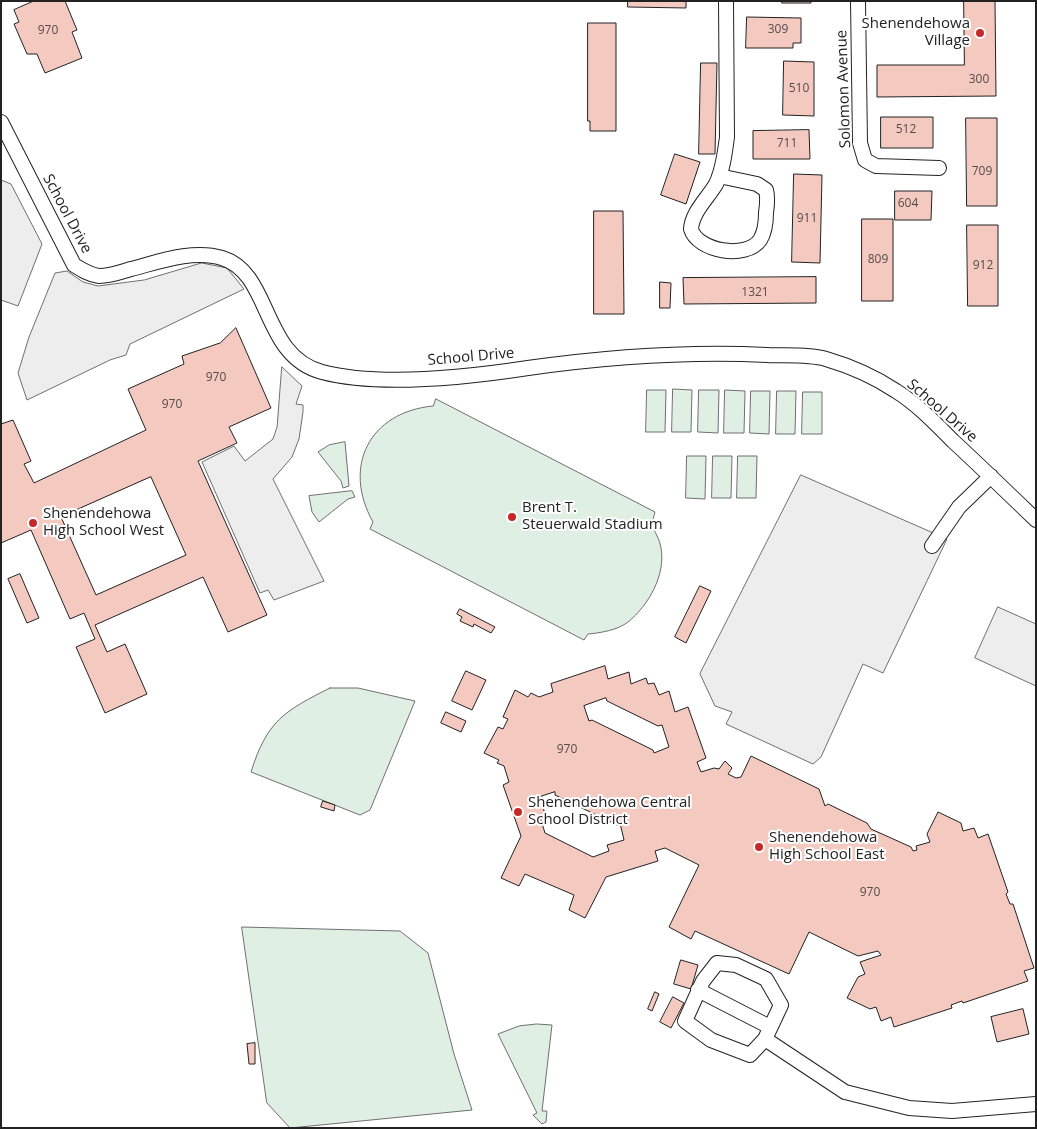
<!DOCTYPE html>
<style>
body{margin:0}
#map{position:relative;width:1037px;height:1129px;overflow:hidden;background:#fff;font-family:"Open Sans",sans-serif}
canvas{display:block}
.frame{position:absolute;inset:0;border:2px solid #222;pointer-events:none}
</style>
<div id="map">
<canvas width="1037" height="1129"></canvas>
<div class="frame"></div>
</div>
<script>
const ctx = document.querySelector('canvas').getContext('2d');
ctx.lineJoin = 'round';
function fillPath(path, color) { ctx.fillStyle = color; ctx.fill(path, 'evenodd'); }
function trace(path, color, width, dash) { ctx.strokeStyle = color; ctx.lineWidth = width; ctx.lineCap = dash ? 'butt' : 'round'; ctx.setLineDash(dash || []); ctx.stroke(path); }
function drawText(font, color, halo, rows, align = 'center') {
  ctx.font = font + ' "Open Sans",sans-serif'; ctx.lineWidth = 4; ctx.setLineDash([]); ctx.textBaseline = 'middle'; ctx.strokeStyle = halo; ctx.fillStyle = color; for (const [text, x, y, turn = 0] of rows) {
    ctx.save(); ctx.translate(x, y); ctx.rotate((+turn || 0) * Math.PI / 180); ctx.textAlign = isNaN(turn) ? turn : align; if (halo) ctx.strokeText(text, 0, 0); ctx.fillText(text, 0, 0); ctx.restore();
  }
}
const green = new Path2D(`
 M673 389 692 390 691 432H672Z
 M647 390H666L665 432H646Z
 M699 390H719L718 433 698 432Z
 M725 390 745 391 744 433H724Z
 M751 391H770L769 434 750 433Z
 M777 391H796L795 434H776Z
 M803 392H822V434H802Z
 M436 399 655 512C649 531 658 531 661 548 666 575 648 606 628 622 618 630 600 633 588 634L584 640 370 529 373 522C342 467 369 412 433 406Z
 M345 442 349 486 343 488 341 481 318 452 329 445Z
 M687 456H706L705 499 686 498Z
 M713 456H732L731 498H712Z
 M738 456H757L756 498H737Z
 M352 491 355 497 348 499 319 522 312 512 309 496Z
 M330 688H358L415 701 370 810 360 815 251 772C267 721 284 711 330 688Z
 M242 927 400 931 428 953 454 1054 472 1110 290 1128 267 1103Z
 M537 1024 552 1025 542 1111H547L546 1122 542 1124 533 1115 537 1113 498 1034 519 1026Z`);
fillPath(green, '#e0efe3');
trace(green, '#6f6f6f', 1);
const parking = new Path2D(`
 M1 180 11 184 42 244 18 306 1 300Z
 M202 263 227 268 244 289 130 344 126 355 110 360 27 400 18 373 29 337 55 273 67 271 83 282 98 286 144 280Z
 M282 367 302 386 296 404 303 405V412L299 439 292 457 273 479 324 581 274 600 268 590 260 593 202 462 234 446 245 461 273 439 277 427Z
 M801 475 947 539 883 673 863 664 821 757 813 764 726 724 732 712 715 706 700 674Z
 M998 607 1036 624V686L975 658Z`);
fillPath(parking, '#ededed');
trace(parking, '#6f6f6f', 1);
const building = new Path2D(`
 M34 1H65L77 30 72 32 82 58 45 73 37 54H27L14 24 19 22 14 10Z
 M628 1H686V8L628 7Z
 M782 1H811V3H782Z
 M964 1H995L996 96 877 97V65H964Z
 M747 17 801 18V43H793V48H746Z
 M588 23H616V131H590V121H588Z
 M784 61 814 62V116L783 115Z
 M701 63H717L715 154H699Z
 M881 117H933V148H881Z
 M966 118H997V206H967Z
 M809 130 810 159H753V131Z
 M675 154 700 162 686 204 661 195Z
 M794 174 822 175 820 263 792 262Z
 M895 191H932L931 220H895Z
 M594 211H623L624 314H594Z
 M862 219H893V301H862Z
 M967 225H998V306H968Z
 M816 277V303L684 304 683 278Z
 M660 282 671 283 670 308H660Z
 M236 328 271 408 229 427 237 443 198 461 267 615 228 632 203 577 95 625 107 652 125 644 147 694 105 713 76 647 95 639 84 613 70 619 31 530 1 543V424L13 420 31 461 24 464 34 483 146 430 128 389 184 364 182 356 220 343ZM151 477 186 555 96 595 61 517Z
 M20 574 39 618 27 623 8 579Z
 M700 586 711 591 686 643 675 637Z
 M460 609 495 627 491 633 474 624 473 627 460 621 462 617 457 614Z
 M605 666 608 679 629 672 631 684 646 678 648 684 654 683 659 695 669 691 675 712 688 707 706 758 697 762 701 772 714 768 719 769 725 761 732 768 728 774 736 778 741 777 751 756 819 789 825 806 828 804 867 823 871 829 911 847 913 851 917 850 916 846 930 842 927 834 938 812 961 823 963 831 974 828 978 838 988 834 1008 892 1006 894 1010 904H1013L1034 968 1024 971 1028 981 963 1003 962 1001 951 1005 952 1008 894 1027 891 1017 881 1021 876 1007 870 1009 847 998 858 977 865 974 860 962 881 955 878 951 858 956 809 932 789 974 695 931 691 939 669 927 699 865 665 848 655 851 658 861 606 877 585 918 569 910 574 895 525 874 519 886 501 878 521 836 503 785 509 782 504 766 497 763 499 760 484 753 498 727 503 729 508 719 503 717 515 690 528 697 531 693 539 697 553 692 551 684ZM606 698 607 701 658 726 662 725 669 747 654 753 653 750 592 720 589 721 584 706ZM555 792V795L617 825 620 823 624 840 607 845 609 851 593 857 545 833 540 817 545 814 540 797Z
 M466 671 486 680 472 710 452 701Z
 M446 712 466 721 461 732 441 723Z
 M323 801 335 805 334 811 321 807Z
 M681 960 698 965 691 989 674 984Z
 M655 992 659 994 652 1011 648 1009Z
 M673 997 684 1003 671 1028 660 1022Z
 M1023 1009 1029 1034 997 1042 991 1017Z
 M255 1043V1064H249L247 1044Z`);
fillPath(building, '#f3c9c0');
trace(building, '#222', 1);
const minor = new Path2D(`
 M858 1 860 143 865 160 876 166 939 168
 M1 122 74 265C82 270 90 275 99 276 110 276 121 272 131 269 158 262 193 249 222 258 272 273 261 356 322 372 379 387 469 377 528 368 607 357 687 351 767 355 786 356 808 354 826 359 850 366 875 377 896 391 917 404 935 423 953 441 981 467 1008 493 1036 520
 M719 176 757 184 766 190C768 197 767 206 766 213 766 222 765 232 760 240 746 260 697 251 691 229 692 212 708 198 716 184 723 170 725 152 727 137L726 1
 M932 546 959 507 991 476
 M717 963 736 965 766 979 781 1005 765 1039 750 1055 711 1040 685 1021 703 981Z
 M698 990 770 1027
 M765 1039 845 1092 909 1108 952 1111 1036 1104`);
trace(minor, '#222', 16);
trace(minor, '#fff', 14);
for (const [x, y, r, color] of [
 [980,33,5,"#c62828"],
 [512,517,5,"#c62828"],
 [33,523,5,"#c62828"],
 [518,812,5,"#c62828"],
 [759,847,5,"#c62828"]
]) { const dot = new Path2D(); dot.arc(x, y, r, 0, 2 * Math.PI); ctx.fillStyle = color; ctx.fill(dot); trace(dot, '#fff', 2); }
drawText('12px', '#564c4a', null, [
 ["309",778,30],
 ["970",48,31],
 ["300",979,80],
 ["510",799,89],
 ["512",906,130],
 ["711",787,144],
 ["709",982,172],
 ["604",908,204],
 ["911",807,219],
 ["809",878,260],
 ["912",983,266],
 ["1321",755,293],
 ["970",216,378],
 ["970",172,405],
 ["970",567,750],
 ["970",870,893]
]);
drawText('15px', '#222', '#fff', [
 ["Shenendehowa",970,24,"right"],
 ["Village",970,41,"right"],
 ["Brent T.",522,508],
 ["Steuerwald Stadium",522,525],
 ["Shenendehowa",43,514],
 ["High School West",43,531],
 ["Shenendehowa Central",528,803],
 ["School District",528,820],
 ["Shenendehowa",769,838],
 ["High School East",769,855]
], 'left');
drawText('15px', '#222', '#fff', [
 ["Solomon Avenue",844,89,-92],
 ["School Drive",67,214,62],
 ["School Drive",471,357,-5],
 ["School Drive",942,411,41]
]);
</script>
